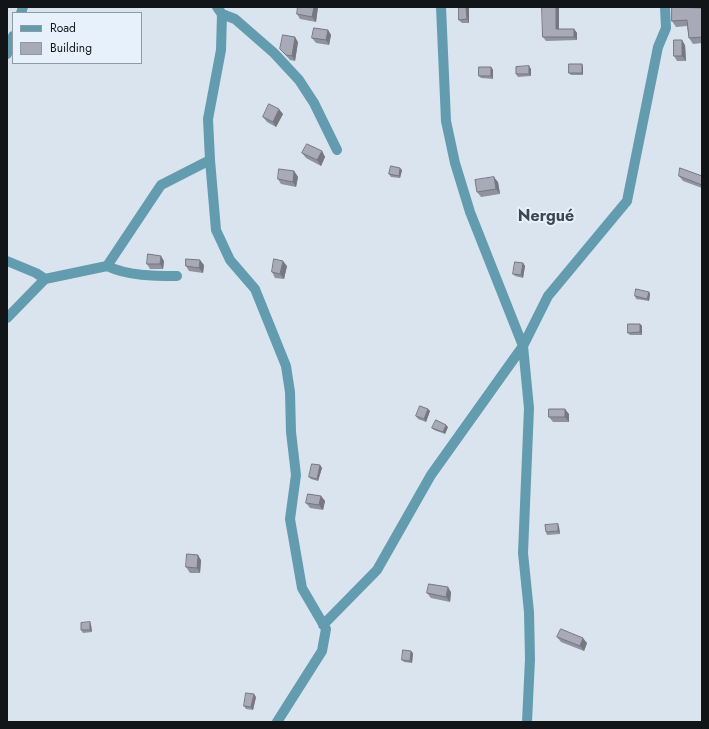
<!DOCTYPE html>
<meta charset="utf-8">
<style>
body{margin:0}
#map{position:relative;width:709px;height:729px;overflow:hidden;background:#d9e4ef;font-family:Jost,sans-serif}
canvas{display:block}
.frame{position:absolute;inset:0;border:8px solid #111518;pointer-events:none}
.legend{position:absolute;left:12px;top:12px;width:130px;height:52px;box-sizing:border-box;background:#e6f1fc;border:1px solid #9199a1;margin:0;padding:5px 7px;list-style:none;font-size:12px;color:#111518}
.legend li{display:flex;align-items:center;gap:8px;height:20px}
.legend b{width:20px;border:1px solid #9199a1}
</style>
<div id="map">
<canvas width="709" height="729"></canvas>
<div class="frame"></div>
<ul class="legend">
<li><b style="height:5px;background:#639caf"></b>Road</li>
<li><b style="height:11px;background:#a8aab7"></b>Building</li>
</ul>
</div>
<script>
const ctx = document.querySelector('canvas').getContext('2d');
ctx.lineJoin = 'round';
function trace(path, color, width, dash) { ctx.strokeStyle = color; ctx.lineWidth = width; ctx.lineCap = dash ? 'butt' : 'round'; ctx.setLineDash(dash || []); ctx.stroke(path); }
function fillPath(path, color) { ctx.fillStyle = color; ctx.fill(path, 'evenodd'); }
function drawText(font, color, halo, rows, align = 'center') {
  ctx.font = font + ' Jost,sans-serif'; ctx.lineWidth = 4; ctx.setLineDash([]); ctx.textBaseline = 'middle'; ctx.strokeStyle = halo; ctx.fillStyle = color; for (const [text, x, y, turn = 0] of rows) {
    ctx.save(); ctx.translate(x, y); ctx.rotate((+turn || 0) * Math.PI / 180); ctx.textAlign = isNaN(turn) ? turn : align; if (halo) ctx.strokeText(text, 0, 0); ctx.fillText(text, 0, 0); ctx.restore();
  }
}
trace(new Path2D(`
 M217 7 222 14 221 50 208 119 210 160 216 230 230 260 255 289 286 366 290 392 291 432 296 475 290 519 302 588 326 629 322 651 277 722
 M441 7 446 121 455 163 470 212 523 346 529 408 523 553 529 612 530 659 527 722
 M21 13 23 7
 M222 14 235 19 274 53 299 80 314 103 337 150
 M7 54 13 36
 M7 261 36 273 45 279
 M107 266 161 185 210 160
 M7 318 45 279 107 266C128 276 154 276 177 276
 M323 625 377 570 431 475 523 346 548 296 627 201 658 47 666 28 665 7`), '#639caf', 10);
fillPath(new Path2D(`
 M318 7 316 22 300 19 297 14Z
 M459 7H471H469V23H462L459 20Z
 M672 7 702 8V43L693 44 689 38 687 26 676 27 672 21Z
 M574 29 577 33V40L546 41 543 37Z
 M328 30 331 35 329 45 316 43 312 38Z
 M298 42 295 61 290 60 280 49Z
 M685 45 686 61H677L674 56Z
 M582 64 583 67V75H571L569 73Z
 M491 67 493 70V79L481 78 479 76Z
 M531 69V76L518 77 516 74Z
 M283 114 276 127 267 122 263 117Z
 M322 151 325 157 321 166 306 158 302 153Z
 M402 170 400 178 391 177 389 174Z
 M294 171 298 177 296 187 281 184 278 179Z
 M679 176H702V188L683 181Z
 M498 182 500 194 481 197 477 192Z
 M164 261 163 269H150L147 264Z
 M523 263 525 266 523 278 515 276 513 274Z
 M204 265 203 273 189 271 186 266Z
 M287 266 284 279 275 278 272 272Z
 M649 292 650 294 649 301 636 299 635 296Z
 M640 324 642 326V335H630L628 333Z
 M428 409 430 411 426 422 418 419 416 416Z
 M569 414V422H553L549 417Z
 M448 427 445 434 434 430 432 428Z
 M320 465 322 468 318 481 311 479 309 477Z
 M321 496 325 501 323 510 310 508 306 503Z
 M559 527 560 534 547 535 546 532Z
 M201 560 200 573H190L186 567Z
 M451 592 450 602 431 598 427 593Z
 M90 622 91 625 92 632 83 633 81 630Z
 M557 637 587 643 584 651 561 642Z
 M413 653 412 663 404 662 402 660Z
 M256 697 253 710 246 709 244 706Z`), '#90929d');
fillPath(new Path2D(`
 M314 7H318L316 22 312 17Z
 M466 7H469V23L467 19Z
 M556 7H559V33L556 29Z
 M574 29 577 33V40L574 37Z
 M328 30 331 35 329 45 326 40Z
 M295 37 298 42 295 61 292 56Z
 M682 40 685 45 686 61 682 56Z
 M582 64 583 67V75L582 73Z
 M529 66 531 69V76L529 74Z
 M491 67 493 70V79L491 76Z
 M279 109 283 114 276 127 273 122Z
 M322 151 325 157 321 166 317 160Z
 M400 168 402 170 400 178 399 176Z
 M294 171 298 177 296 187 293 182Z
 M494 177 498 182 500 194 496 189Z
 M161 256 164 261 163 269 160 264Z
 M200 260 204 265 203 273 199 268Z
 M283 261 287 266 284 279 280 274Z
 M523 263 525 266 523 278 521 275Z
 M649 292 650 294 649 301 647 299Z
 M640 324 642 326V335L640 332Z
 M428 409 430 411 426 422 424 419Z
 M565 409 569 414V422L565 417Z
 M446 425 448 427 445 434 443 432Z
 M320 465 322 468 318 481 317 479Z
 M321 496 325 501 323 510 319 505Z
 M558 524 559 527 560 534 558 531Z
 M198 555 201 560 200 573 197 568Z
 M448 587 451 592 450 602 446 597Z
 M90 622 91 625 92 632 90 630Z
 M583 638 587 643 584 651 580 646Z
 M411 651 413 653 412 663 410 661Z
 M254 694 256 697 253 710 251 707Z`), '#767780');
const building = new Path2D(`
 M298 7H314L312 17 297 14Z
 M459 7H466L467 19 459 20Z
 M542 7H556V29H574V37H543Z
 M672 7 702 8V37L689 38 687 20 672 21Z
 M314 28 328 30 326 40 312 38Z
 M283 35 295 37 292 56 286 55 280 49Z
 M674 40H682V56H674Z
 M569 64H582V73H569Z
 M529 66V74H516V67Z
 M479 67H491V76H479Z
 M269 104 279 109 273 122 263 117Z
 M307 144 322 151 317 160 302 153Z
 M391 166 400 168 399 176 389 174Z
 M680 168 702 176V185L679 176Z
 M279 169 294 171 293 182 278 179Z
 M494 177 496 189 477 192 475 180Z
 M148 254 161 256 160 264H147Z
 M186 259 200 260 199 268 186 266Z
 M274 259 283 261 280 274 272 272Z
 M515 262 523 263 521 275 513 274Z
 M636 289 649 292 647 299 635 296Z
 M628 324H640V332L628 333Z
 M420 406 428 409 424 419 416 416Z
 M549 409H565V417H549Z
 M436 420 446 425 443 432 432 428Z
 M312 464 320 465 317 479 309 477Z
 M308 494 321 496 319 505 306 503Z
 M558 524V531L546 532 545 525Z
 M187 554 198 555 197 568 186 567Z
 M429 584 448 587 446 597 427 593Z
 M90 622V630H81V623Z
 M561 629 583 638 580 646 557 637Z
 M403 650 411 651 410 661 402 660Z
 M246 693 254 694 251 707 244 706Z`);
fillPath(building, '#a8aab7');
trace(building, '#767780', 1);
drawText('bold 16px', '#3e4750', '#e6f1fc', [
 ["Nergué",546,217]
]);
</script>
